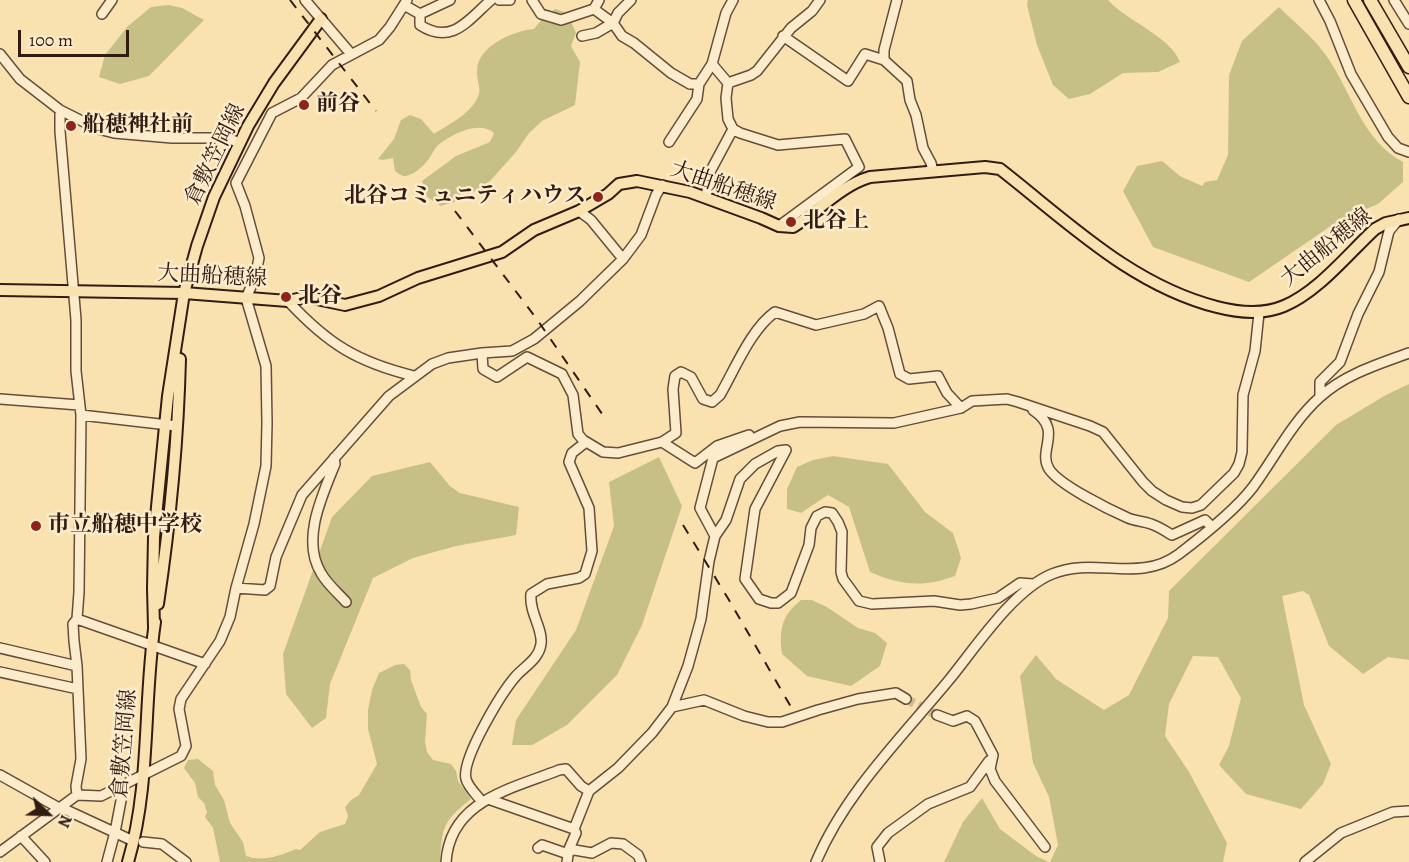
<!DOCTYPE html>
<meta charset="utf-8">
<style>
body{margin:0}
#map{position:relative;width:1409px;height:862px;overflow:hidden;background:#fae2b0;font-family:Alegreya,serif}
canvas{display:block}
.north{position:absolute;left:18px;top:784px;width:60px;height:60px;-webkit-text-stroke:4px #fceccc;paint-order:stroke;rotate:113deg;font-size:16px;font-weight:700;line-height:24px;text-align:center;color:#321b12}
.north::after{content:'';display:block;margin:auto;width:21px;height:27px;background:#321b12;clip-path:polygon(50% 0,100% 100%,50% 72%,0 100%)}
.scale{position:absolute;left:18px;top:30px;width:111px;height:27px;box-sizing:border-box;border:3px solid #321b12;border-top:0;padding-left:8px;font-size:18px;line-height:21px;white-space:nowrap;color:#321b12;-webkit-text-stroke:4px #fceccc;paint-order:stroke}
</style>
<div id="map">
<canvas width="1409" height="862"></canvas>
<div class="north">N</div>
<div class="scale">100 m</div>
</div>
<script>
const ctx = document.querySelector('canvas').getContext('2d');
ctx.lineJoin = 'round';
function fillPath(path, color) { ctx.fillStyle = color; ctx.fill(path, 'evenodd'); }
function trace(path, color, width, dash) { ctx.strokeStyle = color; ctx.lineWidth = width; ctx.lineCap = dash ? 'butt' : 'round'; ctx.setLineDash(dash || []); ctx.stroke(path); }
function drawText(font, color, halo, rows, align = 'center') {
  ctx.font = font + ' Alegreya,"Noto Serif JP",serif'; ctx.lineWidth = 5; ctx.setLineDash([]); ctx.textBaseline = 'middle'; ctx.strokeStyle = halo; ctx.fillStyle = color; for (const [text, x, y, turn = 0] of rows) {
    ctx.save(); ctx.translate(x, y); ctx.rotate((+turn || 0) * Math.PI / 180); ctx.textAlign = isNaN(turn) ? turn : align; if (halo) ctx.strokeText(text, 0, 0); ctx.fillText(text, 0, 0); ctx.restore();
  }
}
fillPath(new Path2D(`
 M1028 0H1108C1127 21 1171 37 1180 62L1158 72 1123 73 1090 94 1069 99 1053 85 1037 45 1027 5Z
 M169 5 182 8 204 20 149 76 120 84 99 77 105 55 127 27 151 7Z
 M1279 7C1294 22 1313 37 1325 54 1351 89 1361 140 1403 162V182L1378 204 1338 221 1249 282 1153 247 1123 191 1137 166 1162 161 1180 176 1202 186 1205 182 1217 180 1228 155 1229 75 1242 41Z
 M555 9 567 13 576 33 571 46 580 62 575 105 542 121 529 133 516 152 490 181 463 199 441 206 427 197 422 181 456 156 490 142 494 133C479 120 452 134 438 145 434 149 433 153 430 157 426 164 413 177 403 176 400 175 398 173 395 171L393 158 383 160 378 159 394 139 401 120 410 115 421 119 434 134C449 124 473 113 479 94 481 88 476 78 477 70 478 46 513 31 534 29L543 18Z
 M1409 384V660L1388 657 1363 674 1329 646 1309 595 1303 591 1282 596 1304 705 1331 764 1323 784 1301 809 1246 794 1219 765 1229 746 1241 698 1218 657 1193 656 1169 704 1165 736 1189 772 1227 843 1223 862H1050L1058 845 1049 797 1033 763 1020 676 1036 655 1056 679 1104 710 1129 695 1168 618 1169 591 1336 425 1386 395Z
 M833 456 888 464 925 512 953 533 961 558 955 576C923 588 900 585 870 572L849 507 828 495 801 513 787 509V489L797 467 813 460Z
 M659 457 682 506 642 625 617 675 567 725 532 745H512L516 720 576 630 614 526 609 482Z
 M430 462 450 486 460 493 519 507 516 535 456 546 413 558 373 578 330 684 326 718 312 728 286 694 283 654 332 517 372 476Z
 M801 600H812L827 607 858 628 875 633 887 643 880 666 851 686 807 676 782 654C779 630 781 616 801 600Z
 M404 664 410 670 411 680 421 707 427 714 425 742 427 752 433 760 451 764 456 771 458 781 471 799C443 821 442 827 440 862H220L213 828 205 817 207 812 204 803 198 797 195 783 184 768 188 760 198 759 213 771 215 785 224 800 230 823 243 842 246 856C263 862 279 856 296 849L300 850 320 832 345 824 348 816 345 807 351 800 359 795 377 764 368 729V710L372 690 379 673 395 665Z
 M982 798 1000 829 1036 856 1049 862H944L963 822Z`), '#c6c086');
trace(new Path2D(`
 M906 699 937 715`), '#d2ba90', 9, [9, 4.5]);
const minor = new Path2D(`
 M305 0 351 54
 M499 0H510
 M532 0 541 14 561 20 594 9 599 0
 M897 0 884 50V60L907 81 910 100 916 115 923 148 931 163 933 171
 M1319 0 1330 21 1351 74 1388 137 1398 148 1409 152
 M1394 0 1409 24
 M404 5 420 14 450 0
 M594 9 613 23 622 36 634 43 671 73 690 84H699L712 64 728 83 726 98 728 119 733 129 740 133 778 145 845 139 859 167 779 226
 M102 14 112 0
 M420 14V25C452 46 469 19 491 0
 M582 36 596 33 613 23 618 13 631 0
 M783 36 848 81 865 54 884 60
 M0 54 20 79 60 110 98 129 114 133 172 138H227L240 143
 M712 64 726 13 733 0
 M728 83 751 75 757 71 791 28 812 11 820 0
 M60 110V131L76 320V371L81 415 79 592 77 619 73 624 74 641 77 666 81 759 76 786 77 795
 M669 142 697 99 699 84
 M706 197 710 172 733 129
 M579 211 591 220 623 259
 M288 301C328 344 357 362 414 376
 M482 353 483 369 497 377 527 357 562 374 573 395 578 434 583 440 603 452 618 453 662 442 676 433 673 389 675 376 681 372 691 377 703 399 712 402 720 395C735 369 751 329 775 312L816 325 864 314 879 306 888 328 900 374 909 379 938 376 947 393 961 408
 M1320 396V382L1340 362 1358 314 1379 272 1389 231 1399 219
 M0 399 79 405
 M1033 410C1064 431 1037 449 1049 469 1059 485 1110 510 1128 518 1135 521 1143 521 1151 524 1158 526 1165 531 1172 535L1205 520 1211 526
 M81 415 177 426
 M662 442 695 463 717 446 749 435
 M334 458 335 464C322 496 301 540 321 573 327 584 338 593 346 602
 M715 536 700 508 713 458 780 426 800 422 894 423 961 408 972 401 1007 399 1018 402 1090 426 1103 432 1143 482 1152 491 1166 500 1182 507 1192 508 1201 505 1234 473 1239 464 1242 452 1243 395 1255 351 1259 313
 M236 588 265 590 270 586 276 557 302 495 389 396 432 364 448 358 482 353 512 351 534 339 580 301 623 259 641 235 656 195 662 185
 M77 619 205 664
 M0 648 77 666
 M0 672 78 689
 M672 707 704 700 744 716 768 722H782L818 710 858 699 896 693 906 699
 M937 715 953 721 967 716 975 721 993 755 990 769 995 781 1045 847
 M0 775 59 808
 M488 799 574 829
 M482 802C477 795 468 787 466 779 461 759 502 692 516 676 525 666 539 659 541 644 543 628 529 613 531 594L547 584 579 578 585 574 592 551 589 508 569 462 572 453 586 442
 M62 808 129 839
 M21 836 45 862
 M143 842 162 844 186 862
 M538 848 542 845 568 854
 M569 849 592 853 611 843 623 844 638 855 641 862
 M0 852 77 795 101 796 181 756 186 746 179 709 181 699 220 641 230 617 236 588 254 524 266 466 267 423 266 366 246 298 255 278 259 258 245 206 236 183 272 113 301 98 332 65 379 40 390 27 407 0
 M107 862 115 832 124 785
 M446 862C450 800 512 789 559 770L566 769 581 786 589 791
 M567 862 569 849 576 833 574 829 589 791 618 768 652 733 672 707 688 666 701 619 709 561 715 536 726 520 740 479 755 464 778 451 786 450 755 509 745 579 759 599 771 603H778L791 593 809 545 811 528 817 516 825 512 832 513 838 522 842 532 841 572 843 579 859 601 872 604 934 601 960 605 971 604 998 598 1020 583 1033 584
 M816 862C845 793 902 737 949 680 976 647 1013 590 1052 574 1095 556 1139 584 1179 554 1200 538 1237 508 1253 487 1275 457 1292 422 1320 397 1345 374 1379 364 1409 353
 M880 862 877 847 888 833 928 804 970 787 989 761
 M1305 862 1341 833 1393 812 1409 811`);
const major = new Path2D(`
 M0 290 184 293 288 301 307 297 345 305 379 296 418 278 502 252 534 230 579 211 608 194 619 184 637 181 690 192 761 218 779 226 793 227C819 211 840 186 870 177L985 167 1000 169C1068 222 1131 285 1217 307 1240 313 1263 315 1284 306 1318 292 1348 254 1375 229L1386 223 1409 218
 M158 604C170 523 178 441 180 359
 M154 627 153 588 154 537 168 396 184 293 197 246 214 197 248 126 274 83 321 19
 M128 862C151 784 143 702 155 622`);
const highway = new Path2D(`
 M1354 0 1409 97
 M1370 0 1409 67`);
trace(minor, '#644d3a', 12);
trace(major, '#321b12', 14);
trace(highway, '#321b12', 15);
trace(minor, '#fceccc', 9);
trace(major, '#fae2b0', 10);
trace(highway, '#fae2b0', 12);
trace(new Path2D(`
 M290 0 376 111
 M455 211 536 318 607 421
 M683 525 729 600 791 707`), '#321b12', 2, [10, 10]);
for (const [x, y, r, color] of [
 [304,105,6,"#8f2418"],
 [71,126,6,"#8f2418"],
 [598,197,6,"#8f2418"],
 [791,222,6,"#8f2418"],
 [286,297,6,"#8f2418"],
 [36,526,6,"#8f2418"]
]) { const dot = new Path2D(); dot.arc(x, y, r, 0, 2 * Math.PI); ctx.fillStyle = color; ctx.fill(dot); trace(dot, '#fceccc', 2); }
drawText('bold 22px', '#321b12', '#fceccc', [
 ["前谷",316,105],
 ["船穂神社前",83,126],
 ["北谷コミュニティハウス",586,197,"right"],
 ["北谷上",803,222],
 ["北谷",298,297],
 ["市立船穂中学校",48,526]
], 'left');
drawText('22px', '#321b12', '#fceccc', [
 ["倉敷笠岡線",216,155,-64],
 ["大曲船穂線",723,187,19],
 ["大曲船穂線",1327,248,-39],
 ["大曲船穂線",212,277,3],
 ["倉敷笠岡線",125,744,-85]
]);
</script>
